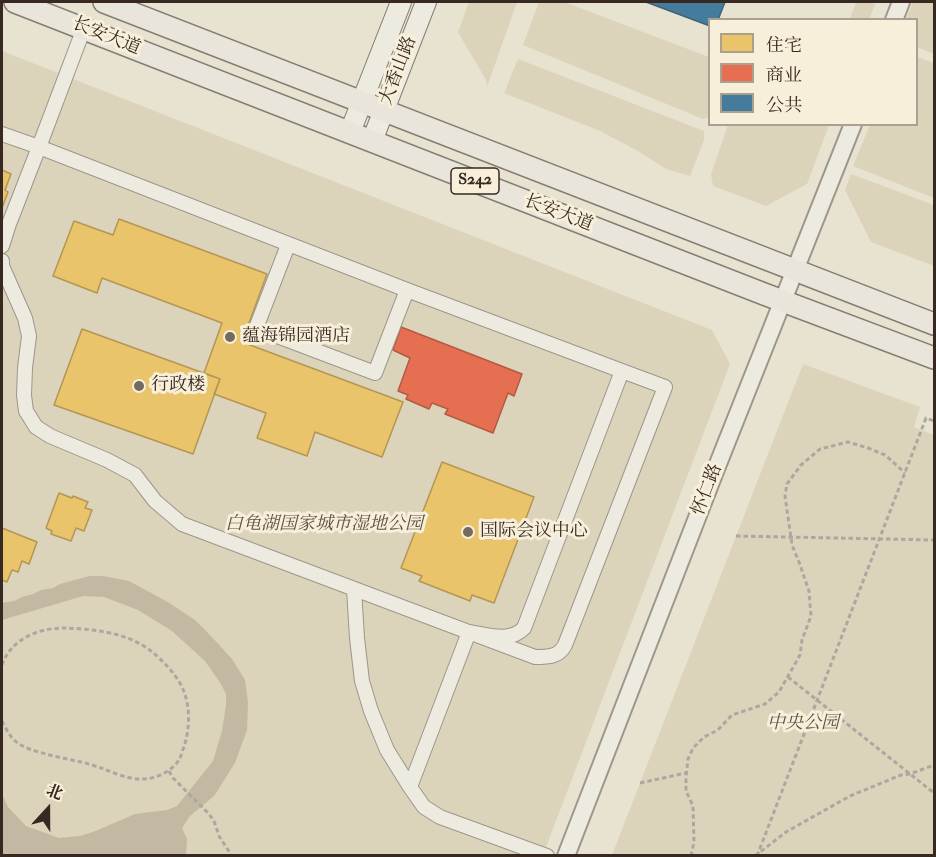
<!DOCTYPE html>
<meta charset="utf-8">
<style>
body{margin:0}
#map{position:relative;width:936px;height:857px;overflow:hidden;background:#e8e2d0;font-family:"IM FELL Double Pica","Noto Serif SC",serif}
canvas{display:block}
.frame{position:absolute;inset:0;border:3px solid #372922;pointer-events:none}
.legend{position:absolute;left:708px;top:18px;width:210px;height:108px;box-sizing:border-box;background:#f7efda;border:2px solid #aaa090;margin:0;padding:8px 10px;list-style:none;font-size:18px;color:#372922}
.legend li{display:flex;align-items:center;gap:12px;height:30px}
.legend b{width:30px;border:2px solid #aaa090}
.north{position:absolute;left:18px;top:779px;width:60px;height:60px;-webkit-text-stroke:4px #f7efda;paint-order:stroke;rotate:21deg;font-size:16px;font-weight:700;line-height:24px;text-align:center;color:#372922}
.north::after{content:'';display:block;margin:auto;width:21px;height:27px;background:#372922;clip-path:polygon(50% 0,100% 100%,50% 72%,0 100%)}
</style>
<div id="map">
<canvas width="936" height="857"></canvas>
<div class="frame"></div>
<ul class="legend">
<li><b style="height:16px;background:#e9c46a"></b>住宅</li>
<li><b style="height:16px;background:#e76f51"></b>商业</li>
<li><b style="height:16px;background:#457b9d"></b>公共</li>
</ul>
<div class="north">北</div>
</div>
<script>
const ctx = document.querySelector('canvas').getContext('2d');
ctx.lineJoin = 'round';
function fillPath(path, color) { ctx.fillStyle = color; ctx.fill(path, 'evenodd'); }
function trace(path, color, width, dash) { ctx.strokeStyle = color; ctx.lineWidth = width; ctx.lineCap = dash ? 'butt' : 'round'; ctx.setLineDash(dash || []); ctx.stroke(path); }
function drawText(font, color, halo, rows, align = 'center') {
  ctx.font = font + ' "IM FELL Double Pica","Noto Serif SC",serif'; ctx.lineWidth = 6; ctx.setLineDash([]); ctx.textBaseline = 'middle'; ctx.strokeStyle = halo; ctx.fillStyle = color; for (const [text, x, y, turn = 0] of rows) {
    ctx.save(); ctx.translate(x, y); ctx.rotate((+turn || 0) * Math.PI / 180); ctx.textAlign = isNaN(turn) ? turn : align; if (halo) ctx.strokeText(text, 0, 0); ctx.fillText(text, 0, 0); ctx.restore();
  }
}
fillPath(new Path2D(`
 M469 2H517L487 87 486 80 458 32Z
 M539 2H564L709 57V117L703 119 523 45Z
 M856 2H870L875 4 869 19H850Z
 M913 2H934V54L917 47 916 20 906 19Z
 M2 51 712 330 730 364 543 855H2Z
 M917 57 934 63V198L853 166 870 125 916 124Z
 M518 59 704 131V140L690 176 666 169 638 151 600 131 504 93Z
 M728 125V124L829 125 807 184 766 206 713 186 711 174Z
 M851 174 934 205V266L871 242 845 190Z
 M803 364 920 407 914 427 934 435V855H612Z`), '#dcd3bb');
fillPath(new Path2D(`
 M90 576H103L129 581 166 601 195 620 209 634 232 659 245 680 248 702 247 730 235 763 214 796 190 816 182 828 187 839 186 855H2V794L8 807 26 826 59 838 80 836 93 832 135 814 167 810 177 806 213 761 222 731 226 705V694L221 684 205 661 172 631 138 610 104 597 83 596 2 620V603L14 601 22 597 33 594 41 590 53 588 60 584Z`), '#c3b8a2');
const homes = new Path2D(`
 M2 170 11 174 5 190 8 192 2 208Z
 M119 219 267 274 242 342 403 402 382 457 315 432 307 456 257 438 266 413 214 394 220 379 204 373 222 323 102 278 97 293 53 276 74 221 113 235Z
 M82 329 220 379 193 454 54 405Z
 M442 462 534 497 494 603 472 595 470 601 419 581 422 576 401 568Z
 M59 493 72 498 73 496 88 502 85 508 92 510 84 531 76 528 71 541 51 534 52 531 46 528Z
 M2 528 37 542 29 564 22 561 18 572 12 570 7 582 2 580Z`);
fillPath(homes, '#e9c46a');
trace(homes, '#b49654', 1.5);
const shops = new Path2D(`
 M401 327 522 374 514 396 508 393 493 433 445 414 448 409 432 403 429 409 406 399 408 395 398 391 410 358 393 350Z`);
fillPath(shops, '#e76f51');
trace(shops, '#b25a43', 1.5);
const public = new Path2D(`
 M646 2H725L718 20H710V26Z`);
fillPath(public, '#457b9d');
trace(public, '#416278', 1.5);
const minor = new Path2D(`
 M2 134 39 147 407 290 622 371
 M288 245 256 328 375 373 407 290
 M2 246 9 224 39 147 84 28
 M2 261V266L25 318 29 336 25 368 24 395 26 411 36 427 50 436 107 460 135 475 155 501 182 524 535 657C548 657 559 657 565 645L665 387 622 371 524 628C510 643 487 635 469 632
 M354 589 357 638 362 681 371 711 387 750 410 787 424 807 440 817 547 856
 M410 787 469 632`);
const tertiary = new Path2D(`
 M894 20 901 2
 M566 856 714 474 853 124`);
const secondary = new Path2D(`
 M350 132 401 2
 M372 141 426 2`);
const primary = new Path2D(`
 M15 2 764 294 934 358
 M104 2 934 324`);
trace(minor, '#9c968c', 16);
trace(tertiary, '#9c968c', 20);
trace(secondary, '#837d74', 22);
trace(primary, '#837d74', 24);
trace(new Path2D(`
 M736 536 934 540
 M2 665C11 639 38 628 64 628 92 629 127 632 151 651 162 660 174 672 181 685 191 704 190 728 184 747 182 751 181 757 179 760 171 772 154 780 140 779 126 779 113 772 101 768 79 759 29 755 14 740 9 735 5 727 2 721
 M788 677 934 793
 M169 771 173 778 209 814 214 821 219 836 232 856
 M640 783 686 773
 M691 856 694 842 693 806 686 791V777L688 759 693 748 704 737 718 730 732 715 765 704 779 692 800 655 802 640 811 616 809 591 799 562 792 545 785 496 787 484 801 465 820 449 848 442 868 448 885 455 905 473
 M755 856 786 832 850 796 901 775 910 774 934 765
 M757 856 926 418 934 421`), '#aca8a0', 3, [4.5, 3]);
trace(minor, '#edeae0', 14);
trace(tertiary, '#edeae0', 16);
trace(secondary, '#edeae0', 20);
trace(primary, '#eae5db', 21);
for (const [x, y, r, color] of [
 [230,337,6,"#756a5f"],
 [139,386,6,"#756a5f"],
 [468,532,6,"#756a5f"]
]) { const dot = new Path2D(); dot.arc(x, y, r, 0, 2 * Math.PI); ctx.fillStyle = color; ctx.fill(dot); trace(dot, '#f7efda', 2); }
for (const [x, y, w] of [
 [475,181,48]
]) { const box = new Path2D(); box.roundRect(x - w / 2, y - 13, w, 26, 4.5); ctx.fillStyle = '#f7efda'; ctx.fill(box); trace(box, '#372922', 1.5); }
drawText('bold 16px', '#372922', null, [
 ["S242",475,181]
]);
drawText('18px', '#372922', '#f7efda', [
 ["长安大道",106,37,22],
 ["大香山路",399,71,-69],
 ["长安大道",558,214,21],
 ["怀仁路",708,490,-69]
]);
drawText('18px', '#372922', '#f7efda', [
 ["蕴海锦园酒店",242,337],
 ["行政楼",151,386],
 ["国际会议中心",480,532]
], 'left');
drawText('italic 18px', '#5e5044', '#f7efda', [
 ["白龟湖国家城市湿地公园",324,525],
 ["中央公园",803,724]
]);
</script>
